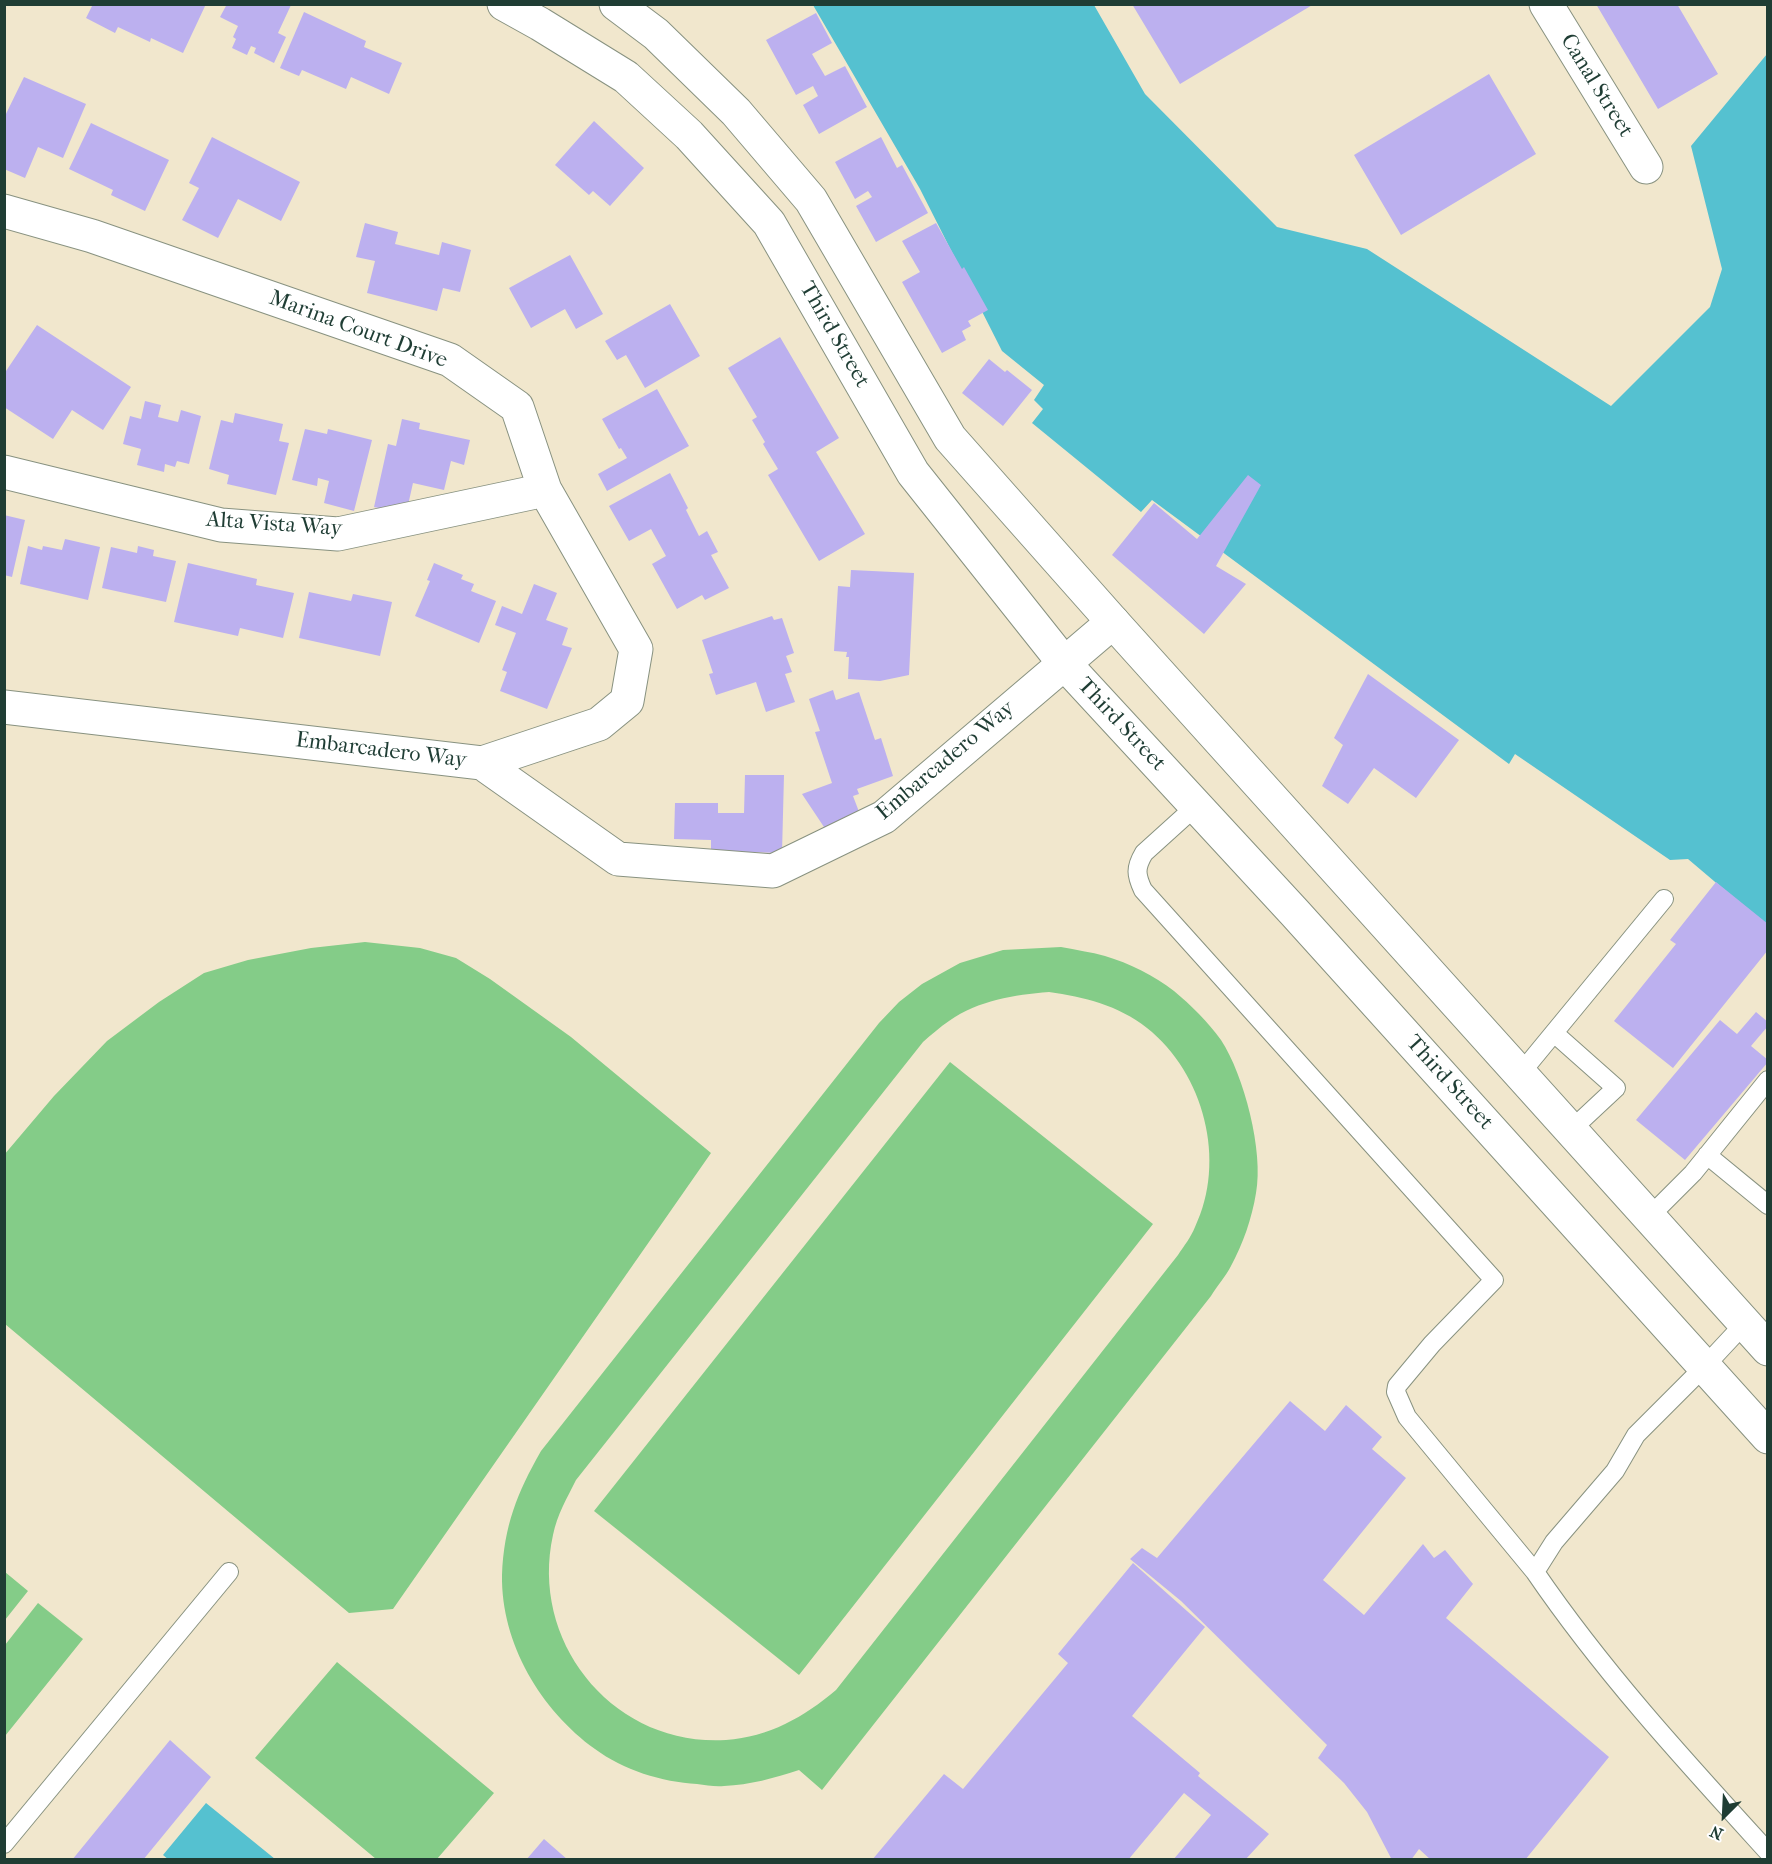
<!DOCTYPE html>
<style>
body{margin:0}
#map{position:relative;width:1772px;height:1864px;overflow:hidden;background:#f1e7cd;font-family:"IM FELL French Canon",serif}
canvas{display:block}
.frame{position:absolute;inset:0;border:6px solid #1f3d34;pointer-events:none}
.north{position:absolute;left:1694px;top:1786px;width:60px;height:60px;-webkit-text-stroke:4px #fff;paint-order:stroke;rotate:204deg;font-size:16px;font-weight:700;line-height:24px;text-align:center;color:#1f3d34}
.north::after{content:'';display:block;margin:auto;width:21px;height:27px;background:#1f3d34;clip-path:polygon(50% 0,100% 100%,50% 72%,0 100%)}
</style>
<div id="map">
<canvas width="1772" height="1864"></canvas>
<div class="frame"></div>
<div class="north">N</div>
</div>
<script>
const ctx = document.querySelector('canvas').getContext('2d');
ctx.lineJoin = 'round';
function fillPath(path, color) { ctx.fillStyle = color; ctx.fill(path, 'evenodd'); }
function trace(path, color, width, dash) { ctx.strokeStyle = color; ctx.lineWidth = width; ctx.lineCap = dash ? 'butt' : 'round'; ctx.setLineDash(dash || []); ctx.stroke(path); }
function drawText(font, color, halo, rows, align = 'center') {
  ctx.font = font + ' "IM FELL French Canon",serif'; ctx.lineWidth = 4.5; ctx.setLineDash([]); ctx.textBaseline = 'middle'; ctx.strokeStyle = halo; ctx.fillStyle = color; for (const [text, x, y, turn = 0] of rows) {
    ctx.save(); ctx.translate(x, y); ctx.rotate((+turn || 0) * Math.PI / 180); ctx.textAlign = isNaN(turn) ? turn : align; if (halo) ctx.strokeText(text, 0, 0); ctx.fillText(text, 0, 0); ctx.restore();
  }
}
fillPath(new Path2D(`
 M365 942 420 948 456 958 490 979 571 1037 711 1153 393 1609 349 1613 5 1324 4 1155 54 1096 107 1041 159 1002 204 973 248 960 311 948Z
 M1061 947C1076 950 1091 952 1105 956 1129 963 1155 976 1174 991 1191 1005 1208 1022 1221 1040 1244 1075 1264 1152 1256 1193 1252 1218 1243 1244 1231 1266 1226 1276 1217 1286 1211 1296L822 1790 799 1770C774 1778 750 1785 724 1786 715 1787 706 1785 697 1784 662 1782 623 1770 595 1749 541 1710 501 1644 502 1575 504 1526 517 1493 541 1451L879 1023 899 1002 922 984 960 963 1003 950ZM1049 992C1084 997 1118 1005 1147 1028 1204 1073 1227 1161 1195 1227 1191 1237 1184 1246 1178 1255L836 1690C804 1717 769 1737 726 1740 614 1747 529 1643 553 1535 557 1515 567 1498 576 1480L923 1042C931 1035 940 1027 949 1021 979 1000 1014 995 1049 992Z
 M950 1062 1153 1224 799 1675 594 1511Z
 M5 1572 28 1591 5 1620Z
 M38 1603 83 1639 5 1736V1645Z
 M337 1662 494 1793 437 1859H376L255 1758Z`), '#84cc88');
fillPath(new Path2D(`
 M813 5H1094L1145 94 1277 227 1367 249 1611 406 1710 307 1722 269 1691 146 1767 54V926L1688 859 1670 860 1515 754 1509 764 1152 500 1141 512 1032 423 1043 409 1034 400 1044 385 1002 351 920 189Z
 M206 1803 275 1859 169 1860 163 1855Z`), '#55c1d0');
fillPath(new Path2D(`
 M93 4H206L183 53 151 38 150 42 118 27 115 33 86 18Z
 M227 4 291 5 278 33 286 37 274 63 254 53 256 48 251 46 247 55 232 48 236 39 233 37 238 26 220 17Z
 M1132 4H1314L1180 84Z
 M1596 4H1677L1718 74 1658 109Z
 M304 12 366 41 364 47 402 63 389 94 351 77 346 89 302 70 299 76 280 68Z
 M816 13 832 43 812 54 825 76 845 66 867 107 819 134 803 105 818 96 813 86 796 95 766 40Z
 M1489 74 1536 154 1401 235 1354 155Z
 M24 77 86 104 63 158 38 147 25 178 4 169V118Z
 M594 121 644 168 610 206 593 191 589 195 555 165Z
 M91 123 169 160 145 211 111 195 113 190 69 169Z
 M212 137 300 182 281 221 238 199 218 238 182 220 199 188 189 183Z
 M881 137 897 168 902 165 928 213 876 242 856 206 872 197 868 191 855 199 835 162Z
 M365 223 398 232 395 244 439 255 442 242 471 250 460 292 443 288 437 311 367 293 375 261 356 257Z
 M936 223 962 269 964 267 988 310 968 321 971 326 962 331 966 340 942 353 902 282 920 272 902 241Z
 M570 255 603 314 576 329 565 309 531 328 509 288Z
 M670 304 700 356 645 388 626 355 617 360 605 341Z
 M37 325 131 387 103 430 72 410 53 439 4 407V374Z
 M780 337 839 438 816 452 865 534 819 561 768 475 778 469 763 444 765 442 752 420 757 417 728 368Z
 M989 359 1005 372 1007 370 1032 390 1003 426 962 393Z
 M657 389 689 446 607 491 598 474 627 458 621 448 619 449 602 419Z
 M145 401 161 405 158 417 178 422 181 410 201 416 189 464 177 461 175 467 165 464 164 472 137 465 141 449 123 444 130 416 141 419Z
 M235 413 283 424 279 441 289 443 276 495 227 484 229 475 209 469 221 420 233 423Z
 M402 419 420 423 419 429 470 440 464 465 451 461 444 490 413 483 406 514 374 507 388 444 396 446Z
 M305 429 327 434 328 429 372 440 354 511 324 503 329 481 318 478 317 486 292 480Z
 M670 473 688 508 686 510 699 536 707 531 718 552 711 555 729 588 705 600 702 595 677 609 652 564 666 556 651 529 629 541 609 506Z
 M1248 475 1261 485 1216 566 1246 584 1204 634 1112 555 1154 503 1197 539Z
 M4 515 25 520 12 577 4 575Z
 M65 539 100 547 88 600 20 584 28 546 42 550 43 546 62 550Z
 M138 546 154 550 153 556 176 561 166 602 102 588 111 547 137 553Z
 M188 563 257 579 256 585 294 593 283 638 240 628 238 636 174 622Z
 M434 563 463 575 461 579 474 584 471 591 496 601 479 643 415 616 430 581 427 580Z
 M851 570 914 573 909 675 880 681 848 679 849 657H846L847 652 834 651 838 586 850 587Z
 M534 584 557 593 546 620 568 628 562 645 572 648 547 709 500 691 507 672 502 670 516 633 495 625 502 606 522 614Z
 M309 592 351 601 353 594 392 602 380 656 299 638Z
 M772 616 774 620 782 618 794 653 786 656 792 672 785 674 795 702 766 712 756 682 716 695 709 674 713 673 702 640Z
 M1368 674 1459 740 1416 798 1374 768 1348 804 1322 786 1343 745 1334 738Z
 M833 690 836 700 859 692 875 740 881 738 893 776 857 789 859 794 853 796 861 817 826 830 802 794 832 783 815 732 820 731 809 699Z
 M745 775H784L782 853 711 851V840L674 839 675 803H718V813H744Z
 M1716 882 1768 924V950L1673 1068 1614 1021 1676 944 1670 940Z
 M1756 1012 1768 1022V1026L1751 1046 1768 1060V1062L1685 1160 1636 1120 1720 1020 1737 1034Z
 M1290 1401 1325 1431 1346 1405 1382 1437 1372 1449 1406 1478 1323 1580 1364 1615 1423 1544 1434 1558 1445 1550 1473 1584 1446 1618 1609 1757 1525 1860H1431L1419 1849 1411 1860H1392L1367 1812 1344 1783 1318 1758 1327 1745 1181 1601 1130 1559 1142 1548 1157 1558Z
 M1133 1563 1205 1627 1132 1716 1200 1773 1198 1776 1269 1834 1245 1860H1173L1211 1815 1184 1793 1128 1860H872L944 1774 963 1789 1068 1663 1058 1654Z
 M170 1740 211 1777 143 1860H72Z
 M544 1839 568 1860H526Z`), '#bcb0ef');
const lane = new Path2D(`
 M1196 806 1144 853C1135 868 1136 875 1143 890L1494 1280 1432 1344 1397 1386 1396 1392 1407 1417 1535 1572
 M1554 1033 1616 1088 1571 1130
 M1520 1074 1664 899
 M1707 1155 1768 1205
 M1649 1217 1693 1173 1768 1080
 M1745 1323 1704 1367 1636 1435 1615 1471 1554 1542 1535 1572C1604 1673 1686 1762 1768 1852
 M4 1844 229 1572`);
const street = new Path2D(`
 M1546 4 1646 167
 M4 211 92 236 450 360 517 407 545 490 636 649 627 701 599 724 482 763
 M4 472 221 525 338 534 545 490
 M4 707 482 763 618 859 773 871 884 817 1113 622`);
const secondary = new Path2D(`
 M504 4 540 24 626 77 689 135 769 223 913 473 1064 663 1295 913 1768 1437
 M616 4 656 34 736 112 811 200 950 438 1113 622 1768 1349`);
trace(lane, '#889280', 20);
trace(street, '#889280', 35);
trace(secondary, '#889280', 35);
trace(lane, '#fff', 18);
trace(street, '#fff', 33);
trace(secondary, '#fff', 33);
drawText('22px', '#1f3d34', '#fff', [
 ["Canal Street",1596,86,58],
 ["Marina Court Drive",358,330,20],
 ["Third Street",834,335,60],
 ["Alta Vista Way",274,525,4],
 ["Third Street",1121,725,47],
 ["Embarcadero Way",381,751,7],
 ["Embarcadero Way",946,761,-40],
 ["Third Street",1449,1083,48]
]);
</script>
